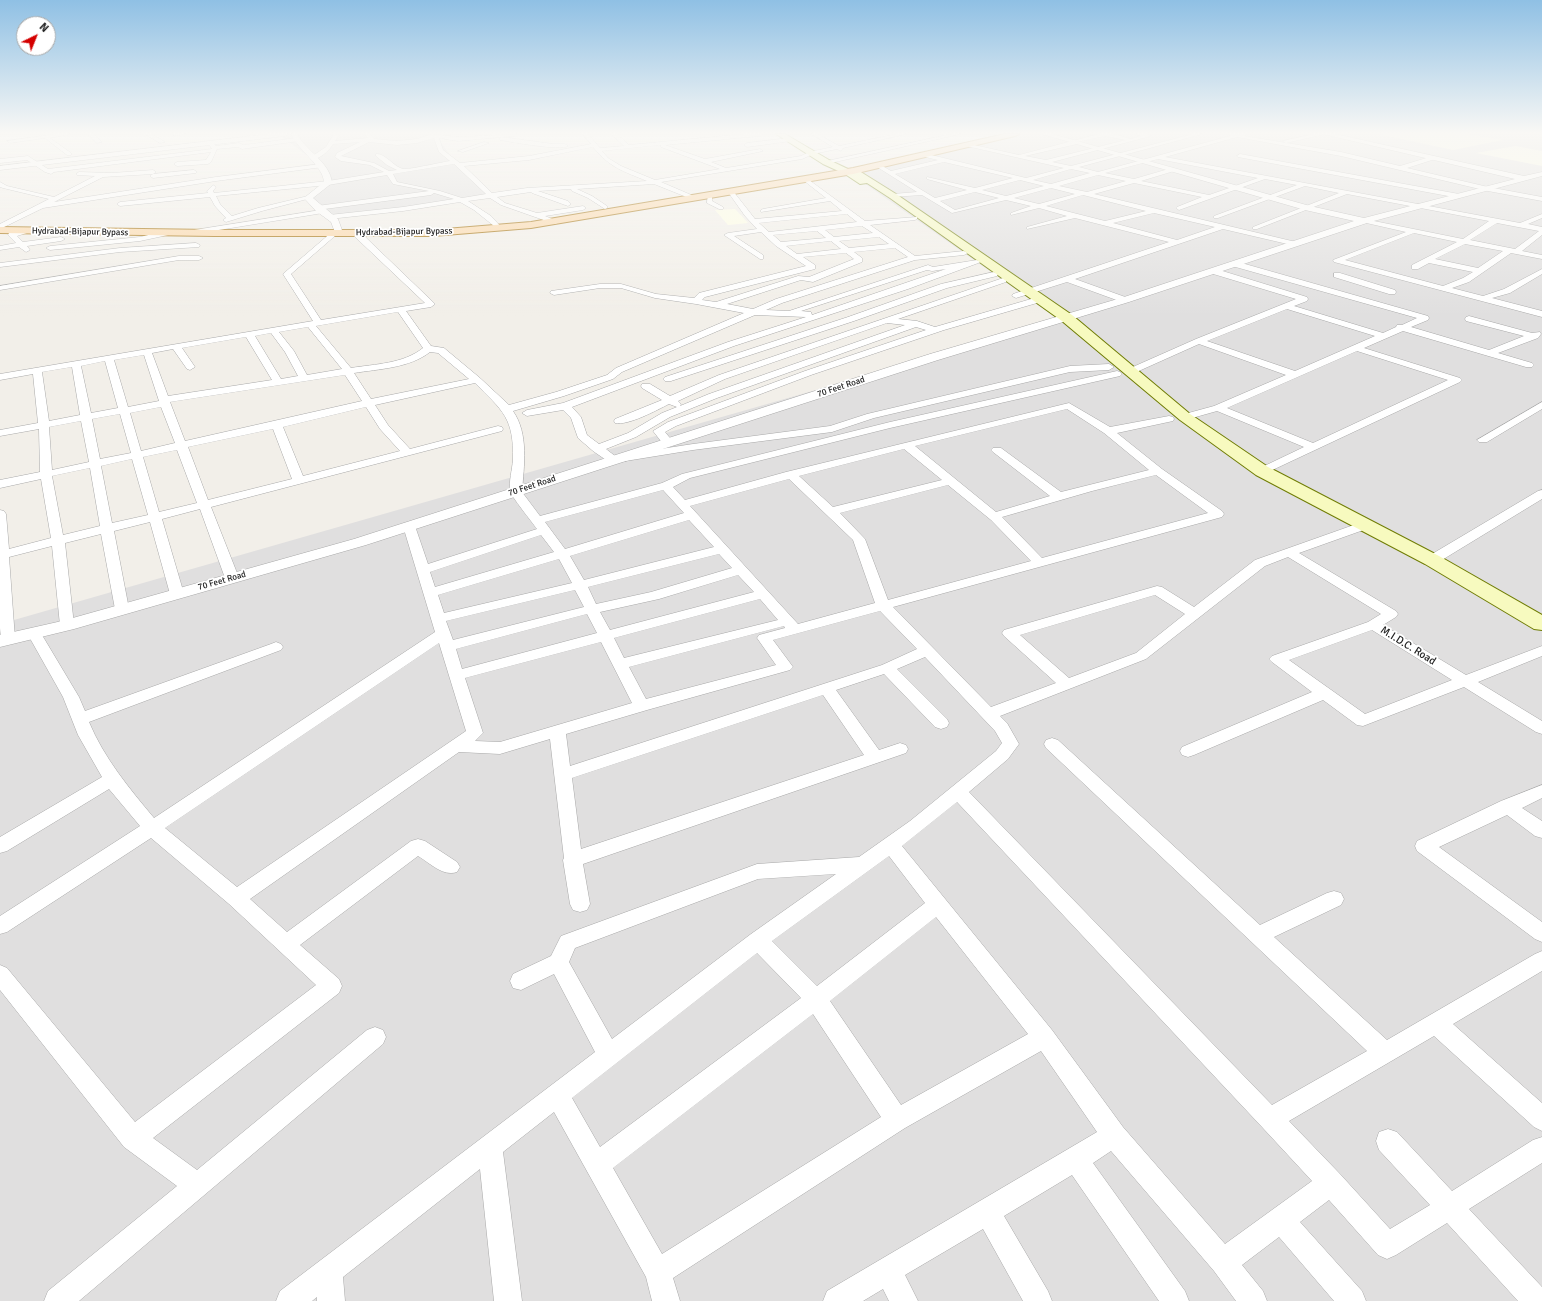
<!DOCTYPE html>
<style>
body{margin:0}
#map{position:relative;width:1542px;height:1301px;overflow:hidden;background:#f2efe9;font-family:Signika,sans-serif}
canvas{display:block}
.north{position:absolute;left:16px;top:16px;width:40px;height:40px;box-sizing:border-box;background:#fff;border:1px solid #a7a7a7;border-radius:50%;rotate:43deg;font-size:11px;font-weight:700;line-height:16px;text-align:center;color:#222}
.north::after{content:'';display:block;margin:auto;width:14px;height:18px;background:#d40000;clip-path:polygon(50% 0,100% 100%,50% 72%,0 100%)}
</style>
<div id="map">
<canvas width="1542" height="1301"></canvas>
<div class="north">N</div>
</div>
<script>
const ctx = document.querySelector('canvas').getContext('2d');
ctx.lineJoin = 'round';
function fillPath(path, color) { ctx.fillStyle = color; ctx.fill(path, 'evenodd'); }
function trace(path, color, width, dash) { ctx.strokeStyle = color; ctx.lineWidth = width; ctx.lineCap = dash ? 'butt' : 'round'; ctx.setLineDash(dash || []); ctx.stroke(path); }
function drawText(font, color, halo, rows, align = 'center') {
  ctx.font = font + ' Signika,sans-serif'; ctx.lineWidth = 3.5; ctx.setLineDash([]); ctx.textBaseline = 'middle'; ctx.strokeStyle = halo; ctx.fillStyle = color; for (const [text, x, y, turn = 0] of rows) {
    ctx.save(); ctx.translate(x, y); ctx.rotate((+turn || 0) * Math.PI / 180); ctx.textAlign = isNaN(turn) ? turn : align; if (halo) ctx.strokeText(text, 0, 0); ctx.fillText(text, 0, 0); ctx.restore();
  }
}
fillPath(new Path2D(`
 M278 134H435L455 162 490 195 403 209 329 217 308 198 333 182 321 166Z
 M1016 134H1542V1301H0V624L1060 320 848 172Z`), '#e0dfdf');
fillPath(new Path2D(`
 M1386 134H1467L1503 140 1453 150 1383 135Z
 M1515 146 1542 151V166L1476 153Z
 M735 209 748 223 728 225 715 210Z`), '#ffffe5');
fillPath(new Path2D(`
 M1375 137 1451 153 1434 155 1363 139Z`), '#e2e2e2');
const minor = new Path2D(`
 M55 134H71L50 138 71 153V155H67L45 138 10 143 7 141Z
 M88 134H94L102 142 97 143Z
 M145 134H152L165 142 160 143Z
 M174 134H187L174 136Z
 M334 134 339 135 335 141 368 138 364 134H370L374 139 397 141 417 139 432 134 458 137 517 134 514 136 458 141 439 138 443 150 460 163 529 156 591 144 582 134H588L600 148 624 146 611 134H617L629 145 744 134H763L760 136 665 145 705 159 760 149 763 151 711 162 726 168 801 156 809 152 833 147 811 134H818L839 146 896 134H907L843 148 841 151 837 149 813 154 802 159 661 182 696 197 697 198 694 200 654 184 577 189 592 196 607 206V208L605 209 588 198 572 191 571 189 538 191 568 201 571 204 568 206 532 193 531 192 497 197 505 203 537 213 583 206 586 208 583 210 545 216 557 221V223L555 224 501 205 490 198 468 201 491 216 502 228 499 230 474 210 460 202 403 211 329 219 326 217 329 215 403 207 454 199 434 193 431 195 317 210 314 208 317 206 429 191 393 184 387 175 328 185 216 196 220 204 232 216 258 208 308 196 311 198 262 211 226 222 223 220 226 218 215 206 210 197 120 206 117 204 120 202 208 193 207 191 213 185 216 187 213 191 214 193 328 181 384 172 370 165 341 161 335 157 337 153 360 142 333 144C329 151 319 160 311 159V157L326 147ZM434 138 439 152 450 161C443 162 408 170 403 169 394 167 385 153 376 154V156L387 165 397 170 389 171 374 163 341 156 369 142 397 145 417 143ZM661 145V147L720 169 655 180 621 166 608 158 602 151ZM593 147C610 168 623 171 647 181L527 188 492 193 464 166 529 160ZM454 164 486 194 462 198 440 191 397 182 393 174Z
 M951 134H961L826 164 823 162Z
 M1099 134H1113L1131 139 1141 136 1136 134H1146L1151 136 1052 162 1071 166 1193 134H1202L1079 167 1098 172 1230 136V134H1247L1244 136 1341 152 1400 166 1433 156 1435 157V159L1407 168 1488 187 1542 197V201L1488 191 1341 156 1237 137 1165 157 1520 223 1542 214V218L1528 224 1542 227V235L1522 251 1542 255V259L1511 253 1469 282 1452 288 1483 296 1504 289 1542 269V274L1510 293 1492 298 1542 311V317L1334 262 1333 260 1406 232 1362 222 1361 221 1364 219 1463 239 1489 221 1347 194 1257 229H1253V227L1339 193 1305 186 1218 218H1214V216L1297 185 1265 179 1179 210 1176 208 1177 207 1202 197 1134 183 1094 194 1296 242V246L1223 229 1075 279 1128 298 1129 300 1128 302H1122L1067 282 1016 298 1012 296 1013 294 1169 242 1075 218 1027 229V227L1067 216 1039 208 1011 215V213L1031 206 1006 200 952 213 922 195 891 197V195L893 194 917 192 874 165 879 164 891 171 938 160 921 156V154L923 153 1026 178 1064 168 962 145 965 143 1019 155ZM1105 136 1126 140 1046 160 1025 156 1077 144V142ZM1158 159 1258 178 1209 195 1141 181 1174 171 1175 170 1172 168 1134 179 1105 173ZM944 162 1013 178 975 188 927 177V179L967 190 935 198 895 174ZM1071 169 1090 173 1051 184 1033 180ZM1098 175 1126 181 1087 192 1059 186ZM1020 180 1044 186 1006 196 982 190ZM1051 188 1075 194 1039 204 1014 198ZM975 192 999 198 955 210 940 201ZM1083 195 1146 211 1105 221 1046 206ZM1154 213 1215 227 1177 240 1113 223ZM1497 223 1539 231 1515 249 1470 240ZM1414 233 1457 242 1412 265V269H1418L1429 263 1473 272 1463 278 1443 286 1345 260ZM1465 244 1503 251 1478 268 1435 259Z
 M1314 134H1325L1286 143 1283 141Z
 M502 137 553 144H565L568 146C560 151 512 142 500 140V138Z
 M297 138 299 139V141L242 149 238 147 217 149 211 162 208 164 177 166 174 164 177 162 206 160 211 152 54 172 51 174 45 172 27 160 0 163V159L28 156 48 169 212 149 208 143 211 141 216 146 239 143 243 145Z
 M790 138 793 140 792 141 747 147 744 145 747 143Z
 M484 142 489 143 463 152 458 151Z
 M1240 154 1459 194 1462 196 1459 198 1238 157 1237 156Z
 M321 164 323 165V167L216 181 43 208 0 229V224L49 199 3 188 0 187V182L7 186 54 197 95 176 77 175 76 174 79 172 112 173 153 170 156 172 153 174 103 177 54 202 216 177Z
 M194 170 197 172 196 173 153 178 150 176 153 174Z
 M805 177 865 221 917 217V219L915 220 870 225 915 256 964 251 968 253 964 255 915 260 782 303 766 310 789 311 928 265 933 267 977 260 981 262 908 289 734 346 572 407 581 417 587 435 599 444 628 433 662 413 677 407 669 404C657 410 628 426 615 423L614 421 615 419 662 400 642 388 641 386 642 384H650L670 396 719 375 1003 278H1006V282L898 319 917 321 935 327 1031 299 1034 298 1038 301 1037 303 944 330 811 375 676 426 665 432 674 443 672 445H664L653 431 668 422 805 371 926 330 916 327 717 398 670 417 636 437 606 449 615 456 693 444 830 426 867 414 1070 366 1109 364 1114 367 1109 370 1070 372 874 418 832 432 693 450 613 463 609 462 593 451 578 438 571 418 563 410 527 416 522 413 527 410 563 403 728 342 806 317 755 315 622 372 613 379 564 396 513 411C529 434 524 466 522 492L540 516 662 483 682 474 890 422 1117 371 1120 372 1122 374 1120 376 890 428 690 478 673 487 685 500 786 472 1069 403 1110 427 1169 416 1173 417 1174 419 1173 421 1117 433 1162 469 1222 511 1224 514 1222 517 893 607 991 707 1056 683 1004 636 1002 633 1004 630 1157 586 1162 587 1194 607 1255 560 1365 521 1369 522 1371 525 1369 528 1299 553 1396 611 1398 614 1396 617 1383 625 1466 675 1542 646V656L1478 682 1542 721V734L1536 732 1464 687 1363 726 1357 725 1323 700 1194 755 1188 757 1182 755 1180 751 1182 747 1312 692 1272 662 1269 659 1272 656 1368 622 1381 614 1288 557 1265 566 1146 659 1000 716 1007 723 1019 744 1008 759 969 792 1272 1105 1367 1051 1046 748 1044 744 1046 740 1052 738 1058 740 1260 925 1327 893 1334 891 1341 893 1344 899 1341 905 1274 937 1387 1040 1535 954 1542 951V971L1453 1024 1542 1103V1131L1534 1127 1434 1036 1289 1121 1340 1174 1390 1229 1430 1205 1379 1150 1376 1141 1379 1132 1388 1129 1397 1132 1452 1191 1533 1140 1542 1137V1163L1469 1209 1542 1287V1301H1518L1447 1223 1396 1255 1387 1259 1378 1255 1329 1200 1300 1222 1362 1291 1366 1301H1334L1279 1237 1242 1265 1263 1291 1267 1301H1236L1214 1271 1111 1151 1093 1163 1185 1291 1189 1301H1159L1072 1175 1004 1216 1048 1291 1052 1301H1023L983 1229 905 1275 918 1301H889L883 1289 863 1301H823L827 1291 1097 1132 1041 1051 905 1128 673 1278 680 1301H652L646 1277 554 1112 503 1152 522 1301H494L480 1169 343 1277 345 1301H317V1297L312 1301H276L280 1291 595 1052 554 974 521 990 513 988 510 981 513 974 551 956 561 936 757 864 859 857 910 821 996 751 1002 743 995 731 925 657 897 669 947 719 949 723 947 727 941 729 935 727 884 674 836 690 879 750 900 743 906 745 908 749 906 753 583 864 590 904 587 910 580 912 573 910 570 904 563 860 564 858 550 739 500 754 459 752 250 899 287 932 411 841 418 839 425 841 457 862 460 867 457 872C443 877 430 863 418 856L300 945 339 979 342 986 339 993 153 1138 197 1170 367 1030 375 1027 383 1030 386 1037 383 1044 79 1301H44L48 1291 177 1186 124 1147 0 990V965L7 968 135 1122 316 985 229 904 151 838 7 932 0 934V916L140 826 109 789 7 851 0 853V837L102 777 78 735 63 697 27 633 29 630 34 629 39 630 79 697 85 711 271 644 276 642 281 644 283 647 281 650 89 722C104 758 129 788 154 818L435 632 403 526 405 523H413L415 526 428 564 537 529C532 522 511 496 510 491 509 481 512 470 513 460 514 418 503 411 475 383L375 405 388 425 410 449 498 426 502 427 503 429 502 431 211 507 239 578 237 581H227L225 578 200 509 162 519 184 594 182 597 177 598 172 597 170 594 150 522 114 531 129 609 127 612 122 613 117 612 115 609 101 534 65 543 74 625 72 628 67 629 62 628 60 625 52 546 9 557 15 639 13 642 8 643 3 642 1 639 0 628V510L4 511 6 514 9 549 51 538 41 479 0 488V480L40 472 39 429 0 436V430L38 423 33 374 0 380V374L313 321 283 274 333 231H336V235L291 274 321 320 425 303 353 235V231H359L435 304 431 307 406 311 431 346 444 348 480 378 509 405 556 392 607 375 616 368 744 313 696 304 655 298 621 288H600L554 295 550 293 551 291 600 284H621L656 294 694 298 699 293 806 266 776 246 761 232 734 236 763 255V259H760L724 235 728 233 757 229 745 216 728 192 731 190 733 191 755 219 842 211 830 201 761 212V210L763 209 826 198 803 180 802 179ZM847 214 857 222 769 232 759 223ZM862 226 873 233 834 237 825 230ZM817 231 826 238 781 242 773 235ZM879 237 889 244 849 248 839 241ZM831 241 841 249 797 254 786 246ZM895 248 908 257 776 299 753 309 727 304 801 280 813 282 862 262V258L854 252ZM846 253 854 259 809 277 798 276 716 302 702 300 705 297 815 269V265L803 257ZM946 269 812 315 811 312 801 311 927 270 932 271ZM398 312 423 348C403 364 375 364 351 368L316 326ZM887 323 905 325 709 394 680 406 681 404 678 401 725 379ZM308 327 342 369 307 375 294 351 279 332ZM271 333 285 352 298 376 281 379 255 336ZM246 337 272 380 168 396 152 353 173 349 187 369 190 370 195 367 182 348ZM430 352 438 353 469 379 371 399 354 373C379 369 410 368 430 352ZM144 355 159 401 128 407 114 360ZM105 361 118 408 91 413 81 366ZM72 367 80 415 49 421 42 372ZM345 375 362 401 185 441 170 402ZM161 407 175 443 141 451 130 413ZM366 407 380 429 400 451 303 476 283 427ZM1067 409 1104 433 1149 470 1061 492 1001 448H993L991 450 993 452 1050 496 996 512 915 446ZM120 414 131 453 100 459 92 419ZM81 421 89 462 52 470 49 427ZM273 429 292 479 208 500 188 447ZM904 449 942 480 833 507 799 476ZM177 450 197 503 159 512 143 457ZM132 459 148 515 112 523 101 466ZM90 468 100 526 63 535 52 476ZM1156 475 1208 513 1042 558 1002 517 1092 491ZM789 479 853 540 875 603 798 624 690 506ZM948 485 991 520 1031 561 888 600 865 539 840 513ZM663 490 684 513 565 549 545 522ZM689 520 714 547 584 580 570 556ZM541 535 554 552 435 587 430 572ZM719 554 732 568 651 592 596 604 588 587ZM559 559 572 583 444 613 438 595ZM738 575 754 592 610 630 600 612 659 599ZM575 590 584 607 453 640 446 621ZM1155 595 1185 614 1136 653 1069 678 1020 635ZM760 599 778 620 624 658 614 638ZM880 611 917 649 882 665 570 766 566 734 647 710 790 670 793 667 773 640ZM587 614 597 633 462 669 456 649ZM784 626 785 628 759 635 757 638 776 665 646 699 629 667ZM1372 630 1452 680 1365 714 1289 660ZM601 642 632 703 500 742 475 741 483 733 465 678ZM439 643 466 731 237 887 165 828ZM823 695 864 755 581 849 572 778ZM957 802 1262 1127 1312 1181 1225 1244 1123 1127 1052 1030 902 846ZM889 856 925 903 817 986 772 941ZM836 874 751 934 612 1039 569 962 575 948 758 879ZM936 917 1028 1034 901 1105 830 1001ZM757 953 801 998 600 1147 572 1098ZM813 1014 881 1117 662 1254 613 1168Z
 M708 194H712V201L723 207V209H719L707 203Z
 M321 210 323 211V213L188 235 184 233 188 231Z
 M28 229 30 230V232L17 236 23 242 61 237 65 239 61 241 27 246 30 250 26 252 19 247 0 250V246L16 243 8 235 9 233Z
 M165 231H168V235L140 241 50 250 46 248 50 246 140 237Z
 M196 243 200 245 199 247 120 252 0 267V263L120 248Z
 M179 256H199L203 258 199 260H179L0 290V286Z
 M1232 262H1238L1428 316 1429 318 1428 320 1411 327 1489 350 1524 336 1466 321 1465 319 1466 317 1469 316 1532 333 1540 332 1541 334 1538 338 1498 353 1532 363 1534 365 1532 367H1526L1403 331 1364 348 1460 378 1462 380 1460 382 1266 473H1258L1256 471 1258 469 1304 447 1217 411 1185 420 1180 417 1181 415 1214 406 1286 375 1199 344 1132 374H1126L1124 372 1126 370 1196 339 1296 299 1210 273V269H1216L1307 297 1308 299 1307 301 1294 306 1383 333 1396 327 1397 325H1402L1417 318 1232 266ZM1287 309 1375 336 1295 371 1207 341ZM1357 351 1448 380 1313 443 1227 408Z
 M994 272 998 274 997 276 947 288 854 321 671 381H665L663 379 665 377 848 317 941 284Z
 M1334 273H1340L1395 290 1396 292 1395 294H1389L1334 277Z
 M1542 402V409L1487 442H1479L1477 440Z
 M1542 490V499L1437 563H1427L1425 560 1427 557 1538 491Z
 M1542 785V798L1522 808 1542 821V838L1535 836 1507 815 1439 847 1542 922V942L1535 939 1417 851 1415 846 1417 841 1501 801Z`);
const tertiary = new Path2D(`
 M268 134H288L285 136 0 170V166Z
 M291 134H297C307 152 330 162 332 183L313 198 338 219 343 233 342 235H336L331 222 316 211 304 198 324 182C323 166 299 151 291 134Z
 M1042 134H1052L1310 206 1364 218 1515 179 1323 134H1335L1524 176 1542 172V176L1370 222 1129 302 938 360 366 545 74 629 0 647V635L62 621 354 539 930 354 1121 298 1354 221 1305 210Z`);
const secondary = new Path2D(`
 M776 134H785L829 160 850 170 856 169 896 194 1072 315 1190 414 1268 467 1439 556 1542 615V630L1534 629 1425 564 1256 475 1180 420 1062 321 890 198 867 183 860 184 845 174 823 164Z`);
const primary = new Path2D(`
 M1005 134H1019L1015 136 853 174 531 228 433 236H214L0 233V227L214 230H433L531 222 853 168Z`);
trace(minor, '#a9a9a9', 1);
trace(tertiary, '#a9a9a9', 1);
trace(secondary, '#707d05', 2);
trace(primary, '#a06b00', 2);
fillPath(minor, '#fff');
fillPath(tertiary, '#fff');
fillPath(secondary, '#f7fabf');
fillPath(primary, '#fcd6a4');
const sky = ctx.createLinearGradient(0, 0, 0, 316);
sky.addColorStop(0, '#8fc0e4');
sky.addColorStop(0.42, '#f9f8f5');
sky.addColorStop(1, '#f9f8f500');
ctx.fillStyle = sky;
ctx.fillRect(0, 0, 1542, 316);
drawText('9px', '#222', '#fff', [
 ["Hydrabad-Bijapur Bypass",80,232,1],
 ["Hydrabad-Bijapur Bypass",404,232,-1],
 ["70 Feet Road",841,387,-18],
 ["70 Feet Road",532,486,-18],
 ["70 Feet Road",222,581,-16]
]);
drawText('11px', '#222', '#fff', [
 ["M.I.D.C. Road",1408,646,32]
]);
</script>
